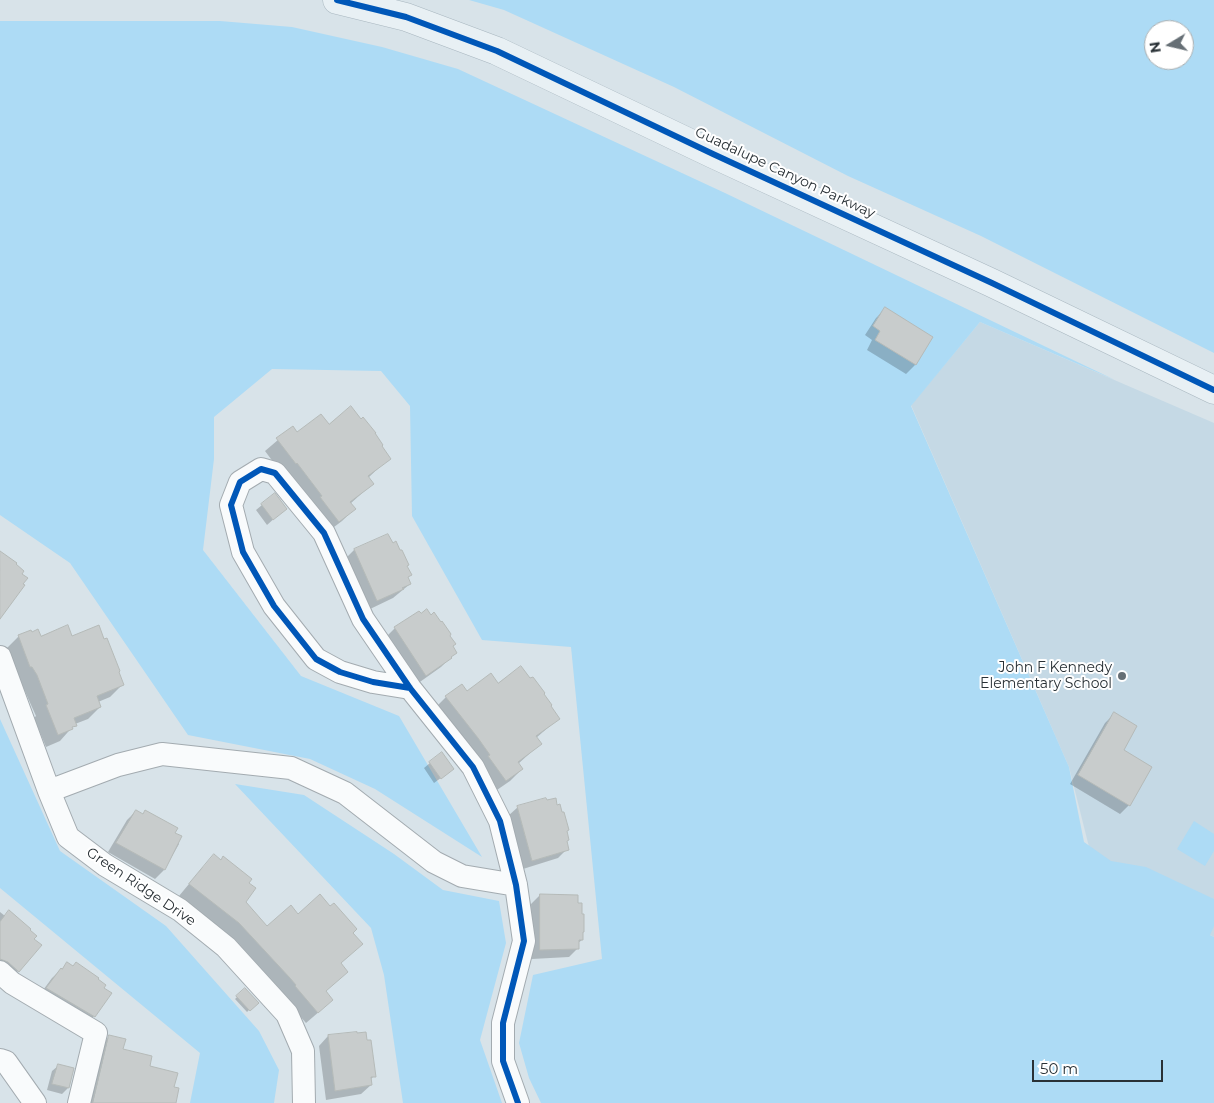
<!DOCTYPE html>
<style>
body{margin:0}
#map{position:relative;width:1214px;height:1103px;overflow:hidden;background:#d8e3e9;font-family:Montserrat,sans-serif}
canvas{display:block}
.north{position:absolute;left:1144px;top:20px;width:50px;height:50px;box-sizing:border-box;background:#fff;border:1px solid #a9adaf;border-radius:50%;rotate:261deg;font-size:14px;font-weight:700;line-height:20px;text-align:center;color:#293136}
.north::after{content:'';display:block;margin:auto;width:18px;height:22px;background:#666f75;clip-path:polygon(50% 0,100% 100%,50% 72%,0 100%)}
.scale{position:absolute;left:1032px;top:1060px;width:131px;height:22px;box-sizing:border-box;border:2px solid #293136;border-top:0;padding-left:6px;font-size:15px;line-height:18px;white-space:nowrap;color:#293136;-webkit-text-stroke:4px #fff;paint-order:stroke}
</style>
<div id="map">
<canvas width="1214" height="1103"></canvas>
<div class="north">N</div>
<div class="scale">50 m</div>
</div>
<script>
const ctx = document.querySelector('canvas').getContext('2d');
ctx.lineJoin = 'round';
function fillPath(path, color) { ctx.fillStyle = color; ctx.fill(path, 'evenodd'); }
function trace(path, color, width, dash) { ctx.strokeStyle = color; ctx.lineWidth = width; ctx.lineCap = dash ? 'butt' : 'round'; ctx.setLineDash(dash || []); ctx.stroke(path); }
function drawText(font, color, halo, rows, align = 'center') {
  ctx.font = font + ' Montserrat,sans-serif'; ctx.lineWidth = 4; ctx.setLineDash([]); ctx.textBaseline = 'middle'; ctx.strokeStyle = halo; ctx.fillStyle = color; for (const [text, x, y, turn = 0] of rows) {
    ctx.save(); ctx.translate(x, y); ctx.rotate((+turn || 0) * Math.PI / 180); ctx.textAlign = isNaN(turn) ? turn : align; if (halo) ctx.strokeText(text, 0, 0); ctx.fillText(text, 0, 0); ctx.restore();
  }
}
fillPath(new Path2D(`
 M980 322 1214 423V937L1095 871 1069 767 911 405Z`), '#c5d9e5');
fillPath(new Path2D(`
 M469 0H1214V353L981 236 848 176 674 87 504 10ZM1154 30H1184V60H1154Z
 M0 21H220L292 27 382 47 458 69 725 193 1115 380 980 322 911 406 1069 767 1084 842 1111 861 1146 867 1214 899V926L1210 935 1214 937V1103H541L529 1078 519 1043 533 975 602 959 571 647 482 640 412 516 410 406 381 371 272 369 214 417V459L203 550 301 676 399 716 482 857 375 789 310 759 188 735 70 563 0 515Z
 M0 719 60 851 166 926 259 1031 279 1070 274 1103H190L200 1053 0 888Z
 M235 784 304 795 394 854 443 890 499 901 506 943 480 1040 502 1103H403L384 975 371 928Z
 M1194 821 1214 834V851L1205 866 1177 849Z`), '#addbf5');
fillPath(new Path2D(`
 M885 309 931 338 915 365 906 374 867 350 872 340 865 335 876 318Z
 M328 426 380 446 389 458 368 478 372 484 350 504 354 509 342 521 326 533 265 451 292 428 297 434Z
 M262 505 285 509 267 525 256 510Z
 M388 535 410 584 393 598 368 610 345 559 354 550Z
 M395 628 451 647 450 658 441 667 417 684 386 637Z
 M30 632 40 638H72L117 672 122 685 110 697 98 702 100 707 88 719 75 724 60 741 46 747 34 718 36 716 6 649 18 637Z
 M498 685 543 694 558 719 536 738 540 744 518 764 522 769 510 781 494 792 434 709 446 697Z
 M1114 714 1122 751 1129 805 1120 814 1070 784 1105 723Z
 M430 763 453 769 434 783 424 768Z
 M518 807 566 831 567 849 558 858 523 869 508 816Z
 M136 811 142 815 145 812 174 833 179 844 164 870 155 879 108 852 127 820Z
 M203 867 248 883 245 903 267 928 298 915 352 933 361 944 340 964 325 992 320 1011 306 1023 228 934 179 896Z
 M540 895 582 940 578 943V948L569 957 532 959 531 904Z
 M0 912 5 916 18 971 9 980 0 971Z
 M67 964 73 968 94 1016 85 1025 38 997 52 978Z
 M245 989 257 1002 247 1012 235 999Z
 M328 1036 374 1076 370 1080 371 1085 361 1094 326 1100 319 1046Z
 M109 1037 122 1050 148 1067 172 1088 174 1103H84L97 1049Z
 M58 1066 72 1069 68 1088 62 1094 47 1090 52 1071Z`), '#0003');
const building = new Path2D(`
 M885 307 933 337 916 365 875 340 880 331 873 326Z
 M351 406 361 419 363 417 376 433H375L383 445 382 446 391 459 368 476 374 484 350 502 356 509 339 522 320 497 322 496 297 463 296 464 276 438 293 426 297 432 321 414 329 424Z
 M275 493 287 509 273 520 261 504Z
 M388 534 393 543 396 541 400 550H402L409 565 407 566 412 575 408 577 411 584 402 588 404 589 377 601 354 549Z
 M0 551 17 563 16 564 24 571 22 574 28 578 23 584 25 585 0 619Z
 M427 609 431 615 434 612 441 622 442 621 451 634 450 636 456 644 453 646 457 653 451 657 452 658 426 676 394 627 419 611 421 613Z
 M68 625 72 636 99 625 104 639 107 638 120 671 119 672 124 685 97 696 101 707 74 718 77 726 72 727 73 729 58 735 46 705 48 704 37 675 32 667H30L18 635 31 630 32 632 38 629 41 636Z
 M521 666 530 678 533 677 545 693 544 694 552 705 551 706 560 719 536 736 542 744 518 762 523 769 506 781 488 756 490 755 478 738 445 696 462 684 467 691 491 673 498 683Z
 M1114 712 1137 726 1124 750 1152 767 1130 806 1078 775Z
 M442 752 454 769 441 779 429 762Z
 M546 798 547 800 556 798 557 805 560 804 562 812H564L569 830 567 831 569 840 567 841 569 850 532 861 517 806Z
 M136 810 143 814 145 810 178 828 175 833 182 836 165 870 116 843Z
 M214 854 221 860 223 856 252 879 249 883 256 888 246 902 267 926 291 905 298 914 320 894 330 906 334 903 357 929 353 933 363 944 341 963 348 972 326 991 333 1000 318 1013 295 986 296 985 290 978 239 923 189 884Z
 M540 894 578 895V903H582V914H584V932H583V940H579V949L540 950Z
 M9 910 31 929 30 930 37 936 34 939 42 945 19 972 8 962 0 959V922Z
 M67 962 73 966 76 962 99 978 98 979 106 985 104 988 112 993 95 1017 46 988 61 968 62 969Z
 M245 988 259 1003 250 1011 236 996Z
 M357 1032V1033L366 1032 367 1040H371L376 1077H371L372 1085 335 1091 328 1035Z
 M109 1035 126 1039 123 1049 152 1056 150 1066 178 1073 174 1087 179 1088 176 1103H93Z
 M58 1064 74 1068 69 1088 52 1084Z`);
fillPath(building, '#c8cccc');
trace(building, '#b5bab8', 1);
const minor = new Path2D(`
 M0 657 49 791 118 765 162 754 291 768 345 793 434 862 462 876 516 885
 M410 688 373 682 340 672 316 659 274 606 243 552 231 505 240 482 261 469 275 473 324 533 363 619 410 688 473 767 500 821 516 885 524 941 503 1023V1061L518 1103
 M49 791 68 837 105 865 180 910 226 947 287 1014 303 1051 304 1103
 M0 972 12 983 96 1033 79 1103
 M0 1060 6 1062 35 1103`);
const major = new Path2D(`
 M337 0 406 17 497 51 713 154 992 283 1214 390`);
trace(minor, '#a3abb0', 24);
trace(major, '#a8b6bf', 29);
trace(minor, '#f9fbfc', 22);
trace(major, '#e8f0f4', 28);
trace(new Path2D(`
 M337 0 406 17 497 51 713 154 992 283 1214 390
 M410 688 373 682 340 672 316 659 274 606 243 552 231 505 240 482 261 469 275 473 324 533 363 619 410 688 473 767 500 821 516 885 524 941 503 1023V1061L518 1103`), '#0057b8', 6);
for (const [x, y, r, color] of [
 [1122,676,5,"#666f75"]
]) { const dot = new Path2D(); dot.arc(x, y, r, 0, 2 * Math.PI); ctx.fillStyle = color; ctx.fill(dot); trace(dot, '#fff', 2); }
drawText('14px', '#293136', '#fff', [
 ["Guadalupe Canyon Parkway",785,173,25],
 ["Green Ridge Drive",141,887,34]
]);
drawText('14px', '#293136', '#fff', [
 ["John F Kennedy",1112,668],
 ["Elementary School",1112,684]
], 'right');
</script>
